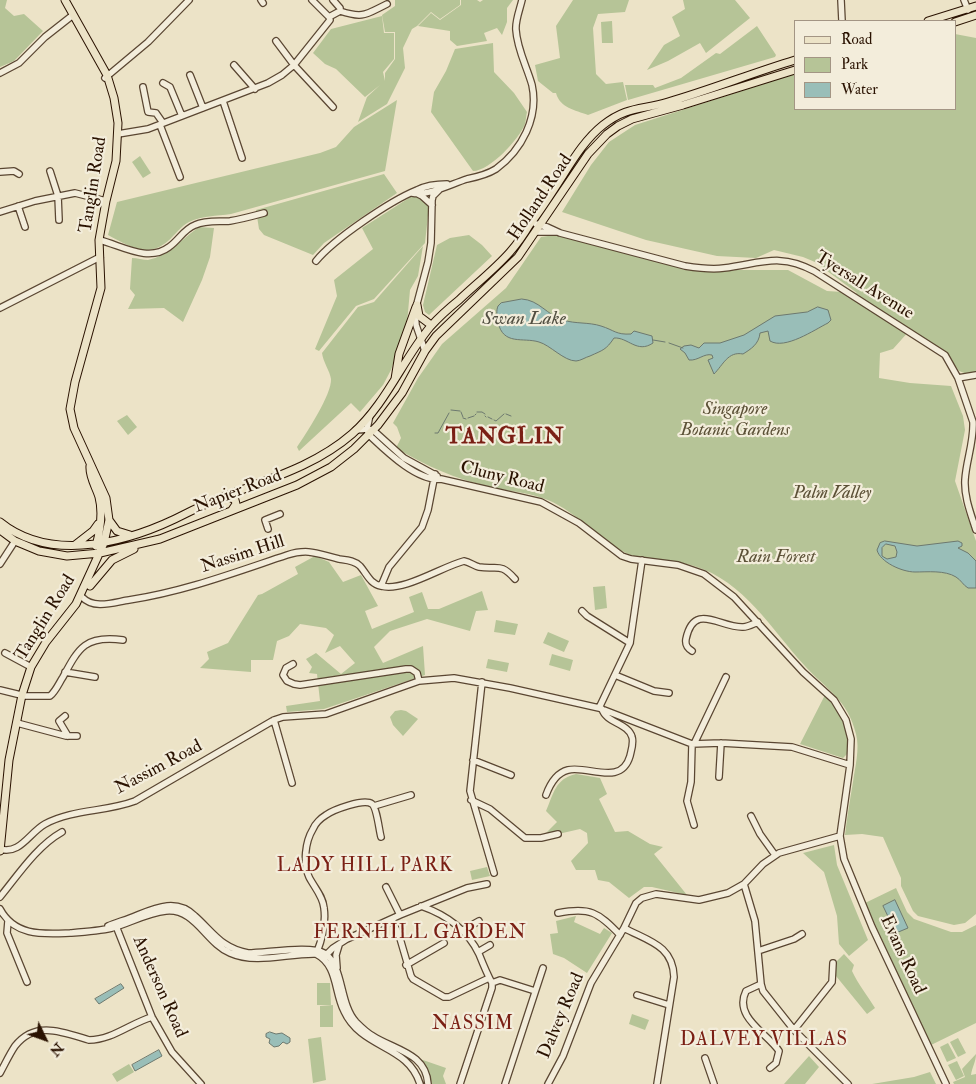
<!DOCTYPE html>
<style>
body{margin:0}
#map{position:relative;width:976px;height:1084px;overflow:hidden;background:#ece3c7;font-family:"IM FELL Double Pica",serif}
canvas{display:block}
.legend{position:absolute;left:794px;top:20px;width:162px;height:90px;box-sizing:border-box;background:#f3eddb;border:1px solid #a39584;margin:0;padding:6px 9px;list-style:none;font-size:15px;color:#2a1201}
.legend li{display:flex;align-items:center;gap:10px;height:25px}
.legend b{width:25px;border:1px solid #a39584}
.north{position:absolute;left:20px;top:1014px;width:50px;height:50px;-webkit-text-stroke:4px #f3eddb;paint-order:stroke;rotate:132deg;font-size:14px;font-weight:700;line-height:20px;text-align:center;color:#2a1201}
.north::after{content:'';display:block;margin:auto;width:18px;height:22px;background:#2a1201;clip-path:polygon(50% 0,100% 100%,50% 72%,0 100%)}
</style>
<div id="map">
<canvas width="976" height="1084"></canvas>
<ul class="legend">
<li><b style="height:6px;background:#ece3c7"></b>Road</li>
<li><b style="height:14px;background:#b6c497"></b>Park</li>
<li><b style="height:14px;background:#99beb8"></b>Water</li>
</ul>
<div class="north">N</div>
</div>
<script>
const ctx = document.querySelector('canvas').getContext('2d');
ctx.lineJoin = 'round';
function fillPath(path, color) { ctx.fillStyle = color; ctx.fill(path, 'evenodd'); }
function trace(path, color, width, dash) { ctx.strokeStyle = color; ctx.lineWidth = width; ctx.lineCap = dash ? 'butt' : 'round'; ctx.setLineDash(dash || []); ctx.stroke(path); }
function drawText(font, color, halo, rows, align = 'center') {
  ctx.font = font + ' "IM FELL Double Pica",serif'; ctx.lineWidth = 4.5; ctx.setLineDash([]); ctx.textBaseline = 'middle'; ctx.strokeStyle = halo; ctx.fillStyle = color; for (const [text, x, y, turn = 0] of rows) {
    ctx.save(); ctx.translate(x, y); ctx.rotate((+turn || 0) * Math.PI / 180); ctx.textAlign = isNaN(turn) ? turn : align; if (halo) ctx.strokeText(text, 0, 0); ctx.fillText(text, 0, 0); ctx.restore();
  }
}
fillPath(new Path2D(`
 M0 0H7L5 8 14 16 24 14 43 31 14 61 0 67Z
 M395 0H460V5L440 19 431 12 417 26 412 29 403 48 405 68 387 104 358 122 367 97 380 85 365 97 336 69 325 64 313 53 331 29 382 16 384 33H394V59L383 72 385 81V73L395 59V32H385L382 15 395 6Z
 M461 0H477L480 2 483 0H513L507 8V22L502 35 497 28 484 33 487 41 457 46 450 40V31L418 26 431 13 440 20 461 5Z
 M573 0H629L625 12 598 14 593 28 596 74 606 84 623 82 627 100 588 115C575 110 560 108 556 93H553L538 81 535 65 560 58 556 26Z
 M683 0H735L750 18 706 53 700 43 668 61 647 70 664 45 680 36 672 17 685 9Z
 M612 21 613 43H602L601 22Z
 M757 26 776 55 775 57 628 100 625 85H653L655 88 681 78 716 53 720 54Z
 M955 34 976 38V373L967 374 959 371 946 353 910 330 893 349 880 353 879 378 910 383 951 386 963 416 965 430 955 481 976 541V914L965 923 954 925 918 916 913 911 901 886V878L883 837 862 834 845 835C847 817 850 800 853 782 855 767 860 749 856 734 848 700 826 689 805 666 771 629 744 581 694 566 672 559 645 563 624 552 594 537 574 508 542 498 526 492 507 491 490 487 456 479 426 466 396 448L401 438 397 427 393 423 418 378 442 344 506 288 541 237 555 235 684 269 713 272 736 270H788L827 291 857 293 815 262 803 257 774 250 756 258 717 256 646 240 562 212 591 165 609 142 635 125 795 74V109H955Z
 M493 43 494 72 514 93 527 112C526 116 526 120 525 124 519 139 490 171 473 171L431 112 434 92 446 71 455 49Z
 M397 100 385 171 231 214C217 216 201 216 189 222 181 226 175 235 168 241 147 259 129 246 108 235L117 202 320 153 336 147 354 127Z
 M140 156 151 173 143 178 132 162Z
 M384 174 397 193 324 243 313 255 264 235 259 229 256 210Z
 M412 196 418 197 429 206 425 243 374 299 356 306 319 351 315 349 337 296 334 280 373 249 362 228Z
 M199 227 214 228 210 257 202 280 183 322 164 308 128 309 135 295 130 289 132 258C137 258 143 260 148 260 168 256 183 238 199 227Z
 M469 235 482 245 492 256 429 315 425 312 423 305 437 245 450 238Z
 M423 246 418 276 410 290 407 323 391 370 383 385 360 412 351 403 299 451 297 447C306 434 332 394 331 379 330 371 323 362 322 353L358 307 374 302Z
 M127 415 137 427 128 435 117 421Z
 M315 556 329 562 343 582 361 575 378 606 365 611 372 629 414 612 409 597 422 592 428 609H439L482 591 488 610 476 611 470 631 427 619 390 631 374 647 383 663 423 646 425 675 324 709 287 712 286 706 320 701 317 674 309 673 312 667 306 659 316 653 341 674 355 663 340 646 325 653 334 635 326 628 300 624 289 636 277 641 273 660H251V672L200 668 209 659 207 652 228 643 258 595 262 594 298 574 295 567Z
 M605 586 607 608 595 610 593 587Z
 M496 620 518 624 515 635 494 632Z
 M548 632 569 641 564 652 543 643Z
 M552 654 573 660 570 671 549 665Z
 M488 659 509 663 507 672 486 668Z
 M825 695C840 712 851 729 849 752L843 758 800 744Z
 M401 710 406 711 418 719 403 736 393 725 390 717 395 711Z
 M576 774 600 778 607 794 599 799 615 832 628 831 650 844 663 847 654 854 687 895 652 887H644L629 898 609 882 598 880 595 870H576L571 861 588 843 587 833 580 829 541 838 557 822 546 811C554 793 555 779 576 774Z
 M834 845 837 865 868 940 849 956 839 944 837 916 824 872 803 853Z
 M487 867 490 876 472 880 470 871Z
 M896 888 907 912 914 919 951 932H962L976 925V1023L931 1045 865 903Z
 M576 916 574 922 600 934 604 928 612 933 587 973 564 958 553 954 550 934 558 933 556 921Z
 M844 954 854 965 852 971C858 984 867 995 875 1008L867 1014 836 976V962Z
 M317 983H330L331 1005H317Z
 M333 1005V1027H320V1006Z
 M632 1014 649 1020 645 1030 629 1024Z
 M321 1037 326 1080 313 1083 308 1039Z
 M958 1038 966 1053 958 1057 950 1042Z
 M948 1043 956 1058 947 1062 940 1047Z
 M976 1054C976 1062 972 1067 971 1075L976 1074V1084H954L953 1082 965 1077 962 1069Z
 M809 1056 819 1067 805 1084H784Z
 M420 1059 446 1068 443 1076 446 1084H432L428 1073Z
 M957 1061 964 1076 956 1080 948 1065Z
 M129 1064 134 1072 117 1082 112 1074Z
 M930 1072 936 1084H872L914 1077Z`), '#b6c497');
const water = new Path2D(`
 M522 299C539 300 547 315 563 320 575 324 589 322 601 326 614 330 616 335 631 334L634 331 652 336 653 343C637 354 628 337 614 338 606 350 603 350 590 356 586 357 580 361 576 361 564 361 550 345 539 342 523 337 503 346 498 322 497 316 496 311 498 306L501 303Z
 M818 307 828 310 831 320 828 323C814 330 785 350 770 341L768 331 760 333C759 344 751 349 743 354 728 351 723 365 714 374L708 360 713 358 712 355C704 353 698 361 689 360L685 353 680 349 684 346 691 345 699 348 704 343H720L744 335 775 316 807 312Z
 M885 541 917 546 958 541 962 543V546L958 548 968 553 976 561V588H968C963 585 961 580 956 577 945 570 927 572 915 572 902 572 880 562 877 550L880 543ZM886 544 895 546 897 552 896 557 887 559 882 556V548Z
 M895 900 908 928 896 933 883 906Z
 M121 984 124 988 99 1004 95 999Z
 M270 1032 276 1034 282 1033 290 1038V1042L287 1044 283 1042 279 1046 274 1047 269 1043 270 1039 266 1037V1034Z
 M159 1050 162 1056 135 1071 132 1065Z`);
fillPath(water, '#99beb8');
trace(water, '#6d796f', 1);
trace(new Path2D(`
 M653 340 665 342
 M669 343 683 348
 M451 410 460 411
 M461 412 463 417
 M477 412H482L485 414
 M506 414 511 416
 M475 415 476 414
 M485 416 486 417
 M488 417 492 419
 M463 418 466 419
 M468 418 474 416
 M494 420 496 421 504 414
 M435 433H438L449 413`), '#6d796f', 1);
const minor = new Path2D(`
 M261 0 263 3
 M333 0 340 8V11
 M841 0 842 21
 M964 0 968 10
 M329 17 340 11C364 19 366 14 387 4
 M276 41 294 65 333 107
 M234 65 255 89
 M0 73 19 63 45 37 73 15
 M190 75 203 108
 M105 78 148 42 189 0
 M163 83 170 87 182 116
 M143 87 148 112 156 113 163 123
 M223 101 242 158
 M160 125 180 177
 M118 134 148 129 268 83 282 75 294 65 330 20 329 17 312 0
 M50 171 58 196 59 220
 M0 172 14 171 19 174
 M412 193C429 196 451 184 467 179 477 177 488 174 496 169 522 150 539 117 532 85 527 67 517 49 516 30 515 21 520 9 522 0
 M418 194 422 196 432 205
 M18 206 25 227
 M0 212 35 201 75 193 106 201
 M536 224 547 227 560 233 685 266C698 268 711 270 724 268 759 264 779 252 814 271L945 355 958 378 973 422C974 442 966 461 965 480 964 497 971 514 976 530
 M537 232H557
 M99 240C121 245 148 263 169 247 179 240 184 229 195 225 206 220 219 222 230 221 242 219 253 216 264 213
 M316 261C334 239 390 201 417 190 425 186 437 184 447 184
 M0 308 100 257
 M425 351 416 325 415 311 428 262 431 243 432 200 433 196 439 190
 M958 378 976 375
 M370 415 367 429 369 435C385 450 417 482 441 479L541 502 579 523 622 556 631 559 678 565 704 574 734 597 803 672 834 700 846 720 851 739 850 765 840 836 844 859 872 927 946 1084
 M356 430 367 429 373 430 404 458 437 476
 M268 529 265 520 280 514
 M0 564 15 541
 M381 586 389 567 422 527 428 510 435 474
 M82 597C94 610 115 602 129 600 186 591 233 573 287 555 309 548 318 554 339 559 346 560 354 560 360 566 367 574 370 584 381 586 404 592 441 567 464 561 470 562 474 566 479 567 498 570 500 562 515 579
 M582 611 587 616 630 643
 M692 651C687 648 685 645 686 639 694 601 720 628 743 627 748 627 753 624 758 622
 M5 653 31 667
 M293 664 286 668 283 675 287 681 294 684 300 685 406 669H411L417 673 419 681
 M65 672 95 677
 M615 675 654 691 669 693
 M482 682 470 791 494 873
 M0 690 25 696H50C56 691 59 683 63 677 79 647 86 635 123 640
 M599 708 630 643 642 560
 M65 716 59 721 68 736
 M274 720 292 783
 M17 723 66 736H77
 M692 744 691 782 687 801 694 825
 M694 744 726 677
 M473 760 511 775
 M719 777 721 743
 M546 795C550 784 556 773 568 770 588 765 621 787 630 756 631 751 634 743 632 737 628 723 606 723 602 709
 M471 800 490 809 525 838H541L558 834
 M374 806 411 795
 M751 816 760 834 775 855
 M0 849C20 855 29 833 45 824 73 809 106 812 135 801L274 720 283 717 326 714 419 681 454 678 510 688 599 708 692 744 721 743 792 747 850 765
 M744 884 755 921 761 984 763 991 794 1030 848 1084
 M386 887 400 915
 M0 897C18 875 37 846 62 832
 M421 906C447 915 467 929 479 954 483 964 487 974 492 983V988L460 1084
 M0 909C15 937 44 934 70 933 84 932 99 931 112 928 130 923 147 913 166 911 195 908 206 943 230 953 257 965 288 953 316 954 338 965 334 992 344 1011 362 1050 408 1044 420 1084
 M558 913C590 907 598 912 620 935
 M392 920 399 935 411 976 413 979 444 997H449L489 978
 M8 921 7 933 27 982
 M108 926C115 923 122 921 130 918 151 910 175 896 195 916 213 932 221 948 248 953 266 953 311 945 324 953 344 965 339 1004 356 1022 361 1027 367 1033 373 1036 395 1050 426 1053 428 1084
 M116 926 152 1017 172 1052 201 1084
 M624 928C648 941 673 945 674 977L657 1084
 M463 930 479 921
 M758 951 794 939 802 934
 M317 952C322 939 326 922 324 908 323 896 314 887 309 877 303 863 305 842 313 829 315 824 321 818 326 815 333 810 364 798 372 804 377 808 379 830 381 837
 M478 952 490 945
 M324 957 333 948 347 939 400 915 467 888 487 884
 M406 965 444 943
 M337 968 336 955 339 945
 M492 983 500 980 535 991
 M761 984 746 991C733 1017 767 1033 779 1051L776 1063 770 1068
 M637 995 669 1005
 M794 1030 832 982 833 963
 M705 1058 714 1084
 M0 1073C5 1064 9 1055 15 1046 35 1020 63 1032 89 1040 112 1040 131 1023 152 1017
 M505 1084 543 968
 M548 1084 563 1056 591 983 624 928 636 903 642 898 656 894 699 900 728 893 744 884 763 864 779 853 840 836`);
const major = new Path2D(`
 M928 21 976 6
 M955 22 976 15
 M417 305 419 316 431 325
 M395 379 399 354 416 307
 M90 466C89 477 96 487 99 497 103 512 100 531 96 546
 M226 495 235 500 236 504 232 510
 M109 520 117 531 130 535
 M0 522C53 565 133 541 187 513 241 485 305 475 352 434 386 404 402 361 430 327 439 317 449 308 459 300 476 284 495 269 510 252 517 244 524 234 530 224 540 211 549 197 558 183 571 163 584 140 603 125 627 106 642 110 668 102 710 90 752 73 795 60
 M0 530 15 541 39 551 67 556 100 553 160 539 297 485 331 467 354 449 378 425 402 393 425 351 436 336 518 257 588 154 607 134 618 126 632 119 683 105 795 70
 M75 545 93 531 98 524
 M90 586 112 560 134 549
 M0 851 9 760 22 695 31 667 46 642 76 604 104 543 109 520 106 498 74 428 70 409 75 382 101 288 99 240 106 201 116 161 118 123 114 98 107 75 65 0`);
trace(minor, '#5a4632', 8);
trace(major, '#2a1201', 9);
trace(minor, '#f3eddb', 5.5);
trace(major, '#ece3c7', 7);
drawText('18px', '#2a1201', '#f3eddb', [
 ["Tanglin Road",94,185,-81],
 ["Holland Road",541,198,-56],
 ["Tyersall Avenue",864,286,32],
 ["Cluny Road",502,478,14],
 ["Napier Road",238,492,-21],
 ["Nassim Hill",243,555,-18],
 ["Tanglin Road",46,618,-58],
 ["Nassim Road",159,768,-28],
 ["Evans Road",902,955,65],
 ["Anderson Road",159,987,66],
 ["Dalvey Road",562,1016,-67]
]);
drawText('italic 18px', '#5b5036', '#f3eddb', [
 ["Singapore",735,410],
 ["Botanic Gardens",735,431],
 ["Palm Valley",832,494],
 ["Rain Forest",776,558]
]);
drawText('italic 19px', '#514e41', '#f3eddb', [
 ["Swan Lake",524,320]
]);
ctx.letterSpacing = '1px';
drawText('19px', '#7a1f14', '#f3eddb', [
 ["LADY HILL PARK",365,867],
 ["FERNHILL GARDEN",420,934],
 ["NASSIM",473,1025],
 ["DALVEY VILLAS",764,1041]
]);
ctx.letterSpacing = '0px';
ctx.letterSpacing = '1px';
drawText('bold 22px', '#7a1f14', '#f3eddb', [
 ["TANGLIN",505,438]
]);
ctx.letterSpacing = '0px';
</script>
